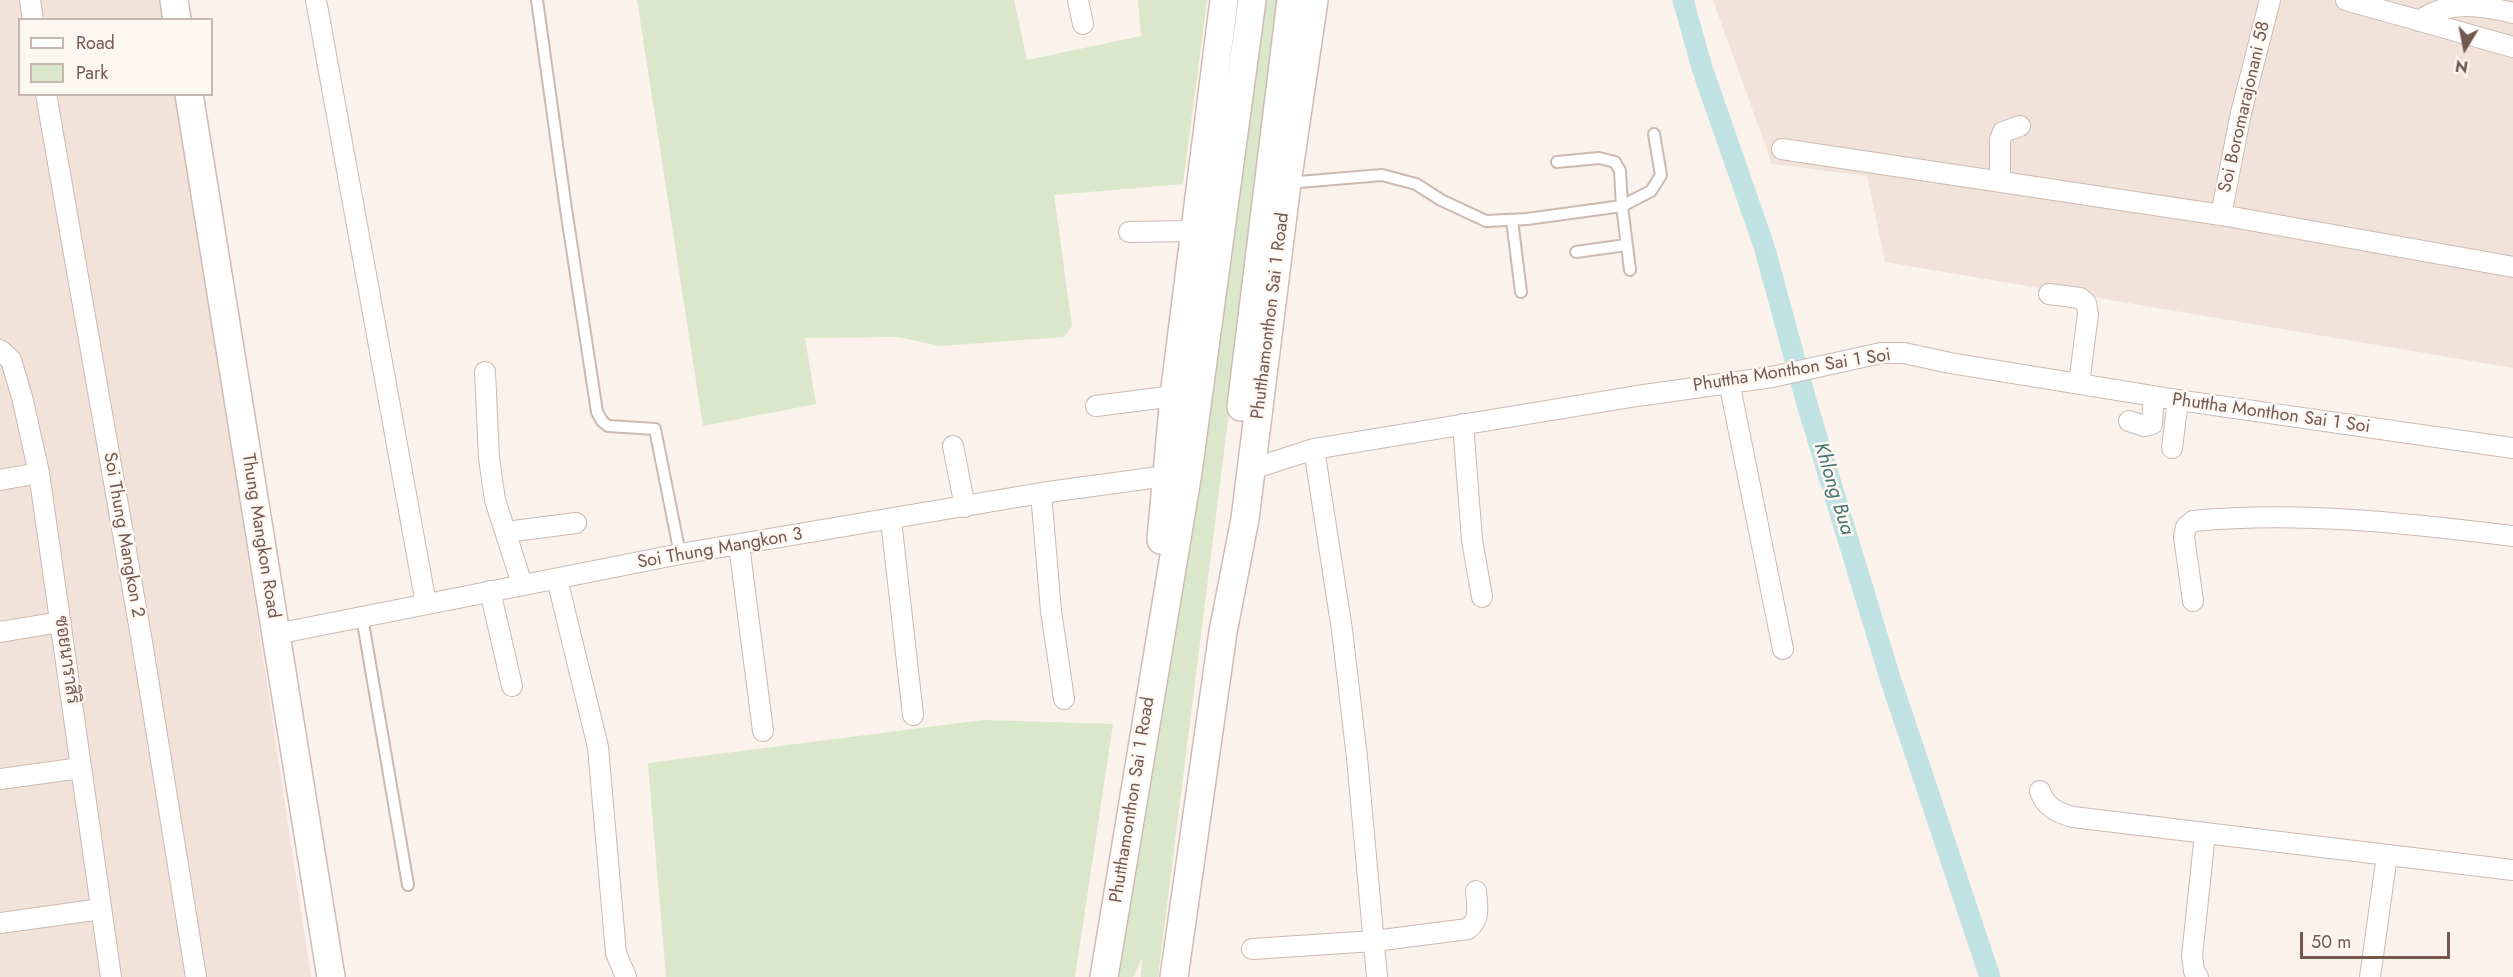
<!DOCTYPE html>
<meta charset="utf-8">
<style>
body{margin:0}
#map{position:relative;width:2513px;height:977px;overflow:hidden;background:#faf2eb;font-family:Jost,sans-serif}
canvas{display:block}
.legend{position:absolute;left:18px;top:18px;width:195px;height:78px;box-sizing:border-box;background:#fdf7f1;border:2px solid #c6b7b1;margin:0;padding:8px 10px;list-style:none;font-size:18px;color:#735850}
.legend li{display:flex;align-items:center;gap:12px;height:30px}
.legend b{width:30px;border:2px solid #c6b7b1}
.north{position:absolute;left:2435px;top:18px;width:60px;height:60px;-webkit-text-stroke:4px #fdf7f1;paint-order:stroke;rotate:190deg;font-size:16px;font-weight:700;line-height:24px;text-align:center;color:#735850}
.north::after{content:'';display:block;margin:auto;width:21px;height:27px;background:#735850;clip-path:polygon(50% 0,100% 100%,50% 72%,0 100%)}
.scale{position:absolute;left:2300px;top:932px;width:150px;height:27px;box-sizing:border-box;border:3px solid #735850;border-top:0;padding-left:8px;font-size:18px;line-height:21px;white-space:nowrap;color:#735850;-webkit-text-stroke:4px #fdf7f1;paint-order:stroke}
</style>
<div id="map">
<canvas width="2513" height="977"></canvas>
<ul class="legend">
<li><b style="height:8px;background:#fff"></b>Road</li>
<li><b style="height:16px;background:#dae7ca"></b>Park</li>
</ul>
<div class="north">N</div>
<div class="scale">50 m</div>
</div>
<script>
const ctx = document.querySelector('canvas').getContext('2d');
ctx.lineJoin = 'round';
function fillPath(path, color) { ctx.fillStyle = color; ctx.fill(path, 'evenodd'); }
function trace(path, color, width, dash) { ctx.strokeStyle = color; ctx.lineWidth = width; ctx.lineCap = dash ? 'butt' : 'round'; ctx.setLineDash(dash || []); ctx.stroke(path); }
function drawText(font, color, halo, rows, align = 'center') {
  ctx.font = font + ' Jost,Sarabun,sans-serif'; ctx.lineWidth = 5; ctx.setLineDash([]); ctx.textBaseline = 'middle'; ctx.strokeStyle = halo; ctx.fillStyle = color; for (const [text, x, y, turn = 0] of rows) {
    ctx.save(); ctx.translate(x, y); ctx.rotate((+turn || 0) * Math.PI / 180); ctx.textAlign = isNaN(turn) ? turn : align; if (halo) ctx.strokeText(text, 0, 0); ctx.fillText(text, 0, 0); ctx.restore();
  }
}
fillPath(new Path2D(`
 M0 0H165L168 19 20 20V94L179 95 311 977H0Z
 M1713 0H2513V368L1885 262 1867 176 1772 164Z`), '#f1e3da');
fillPath(new Path2D(`
 M637 0H1014L1027 60 1141 36 1138 0H1207L1183 184 1054 195 1072 326 1064 337 940 346 899 337 805 338 816 404 703 426Z
 M1247 0H1298L1239 332 1158 977H1141L1142 958 1133 977H1118L1220 328Z
 M983 720 1113 724 1075 977H666L648 763Z`), '#dae7ca');
trace(new Path2D(`
 M1683 0 1702 68 1764 246 1807 404 1890 678 1990 977`), '#c1e2e2', 21);
const lane = new Path2D(`
 M537 0 566 209 597 412 602 421 608 426 655 429 680 554
 M1557 162 1599 158 1615 162 1620 171 1622 206 1630 270
 M1287 183 1382 175 1416 184 1441 200 1486 221 1527 219 1622 206 1651 191 1661 175 1654 134
 M1512 220 1521 292
 M1576 252 1626 245
 M362 617 408 885`);
const street = new Path2D(`
 M30 0 33 20
 M316 0 426 604
 M1078 0 1083 24
 M2346 0 2513 47
 M2419 21C2448 0 2480 5 2513 13
 M46 94 142 642 196 977
 M1782 149 2221 215 2513 267
 M2000 182V140L2003 132 2020 126
 M2221 215 2241 113 2270 0
 M1129 232 1194 231
 M2049 294 2080 298 2086 303 2088 314 2079 384
 M0 350 11 360 22 397 39 473 111 977
 M485 372 489 458 495 500 522 584
 M1729 382 1783 649
 M1096 406 1174 396
 M2129 421 2144 426 2152 424 2154 396
 M1463 424 1472 540 1482 597
 M953 446 965 507
 M2172 448 2178 400
 M1314 449 1342 630 1357 758 1377 977
 M1252 469 1314 449 1637 396 1772 377 1881 353H1904L1950 363 2178 400 2513 448
 M0 480 39 473
 M1041 493 1051 611 1064 699
 M891 520 913 715
 M506 532 576 523
 M739 545 763 731
 M557 579 598 747 616 953 626 977
 M490 591 512 686
 M2193 601 2184 537 2186 527 2193 521C2300 511 2406 523 2513 536
 M0 632 61 622
 M276 634 680 554 1041 493 1166 476
 M0 779 80 768
 M2040 791C2045 807 2058 813 2073 817L2513 870
 M0 923 101 909
 M1252 949 1374 941 1468 929C1481 919 1477 905 1476 891
 M2198 977 2194 971 2192 956 2205 834
 M2370 977 2387 855`);
const secondary = new Path2D(`
 M174 0 177 20
 M189 94 331 977
 M1241 407 1291 0
 M1161 540 1174 396 1224 0
 M1104 977 1188 472 1252 0
 M1174 977 1223 632 1245 519 1287 183 1314 0`);
trace(lane, '#ccbab1', 14);
trace(street, '#ccbab1', 22);
trace(secondary, '#d0bbb2', 30);
trace(lane, '#fff', 10);
trace(street, '#fff', 20);
trace(secondary, '#fff', 27);
drawText('18px', '#735850', '#fdf7f1', [
 ["Soi Boromarajonani 58",2245,107,-77],
 ["Phutthamonthon Sai 1 Road",1271,316,-83],
 ["Phuttha Monthon Sai 1 Soi",1792,371,-9],
 ["Phuttha Monthon Sai 1 Soi",2271,414,8],
 ["Soi Thung Mangkon 2",123,535,80],
 ["Thung Mangkon Road",260,536,81],
 ["Soi Thung Mangkon 3",720,549,-10],
 ["ซอยนาราสิริ",66,660,82],
 ["Phutthamonthon Sai 1 Road",1133,800,-81]
]);
drawText('italic 20px', '#467476', '#fdf7f1', [
 ["Khlong Bua",1833,489,73]
]);
</script>
